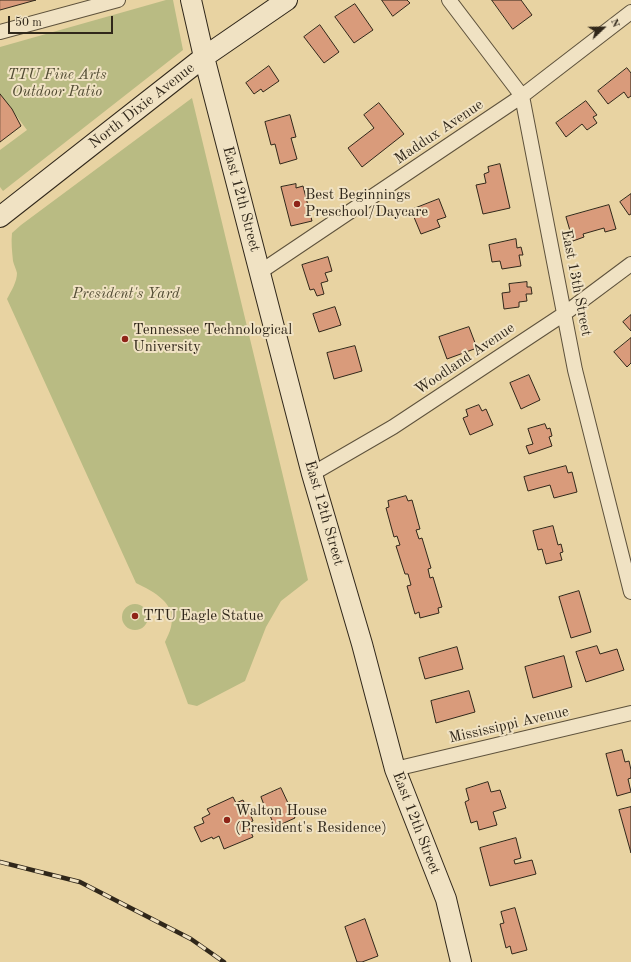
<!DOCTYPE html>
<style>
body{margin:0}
#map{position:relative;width:631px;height:962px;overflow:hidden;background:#e8d3a2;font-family:"Old Standard TT",serif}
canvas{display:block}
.north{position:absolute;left:583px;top:8px;width:40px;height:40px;-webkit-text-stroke:3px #f0e2c3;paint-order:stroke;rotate:68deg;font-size:11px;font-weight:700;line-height:16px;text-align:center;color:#30271a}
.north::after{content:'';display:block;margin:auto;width:14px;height:18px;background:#30271a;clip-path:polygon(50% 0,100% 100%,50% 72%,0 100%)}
.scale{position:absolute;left:8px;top:16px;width:105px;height:18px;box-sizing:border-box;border:2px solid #30271a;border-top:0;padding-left:5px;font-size:12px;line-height:14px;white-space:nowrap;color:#30271a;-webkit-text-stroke:3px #f0e2c3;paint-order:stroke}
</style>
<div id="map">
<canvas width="631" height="962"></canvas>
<div class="north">N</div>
<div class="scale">50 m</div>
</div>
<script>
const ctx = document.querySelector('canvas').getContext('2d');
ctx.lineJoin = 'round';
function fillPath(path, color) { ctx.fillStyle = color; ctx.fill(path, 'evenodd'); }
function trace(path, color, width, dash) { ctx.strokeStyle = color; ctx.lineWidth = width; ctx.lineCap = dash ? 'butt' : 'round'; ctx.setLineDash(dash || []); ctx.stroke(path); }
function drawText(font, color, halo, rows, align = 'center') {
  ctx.font = font + ' "Old Standard TT",serif'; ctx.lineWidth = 4; ctx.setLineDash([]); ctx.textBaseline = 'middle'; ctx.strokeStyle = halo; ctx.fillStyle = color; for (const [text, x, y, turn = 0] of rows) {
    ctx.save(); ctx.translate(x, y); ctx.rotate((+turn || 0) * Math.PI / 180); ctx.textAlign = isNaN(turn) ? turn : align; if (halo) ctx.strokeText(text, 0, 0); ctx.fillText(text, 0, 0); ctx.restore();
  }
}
fillPath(new Path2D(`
 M166 0H173L183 50 3 191 0 187V150L27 130 0 94V47Z
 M192 98 308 580 281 601 266 627 245 681 197 706 188 704 165 642C167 637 170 632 171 627 177 603 154 592 136 583L7 299C11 291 17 282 17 273 16 269 14 265 13 261 12 251 11 242 12 233L21 225Z
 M122 617a13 13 0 1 1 26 0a13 13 0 1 1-26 0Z`), '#b9bb83');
const building = new Path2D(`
 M0 0H36L0 10Z
 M382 0H407L410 3 393 16Z
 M492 0H521L532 15 513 29Z
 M355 4 373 30 354 43 335 17Z
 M320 25 339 52 324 63 304 37Z
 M269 66 279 81 263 92 261 89 254 94 246 83Z
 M627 68 631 73V96L628 98 624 92 608 104 598 91Z
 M0 94 12 109 21 126 0 142Z
 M586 101 597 115 593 117 597 123 587 130 582 124 566 137 556 123Z
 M379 103 404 134 362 167 348 148 374 128 364 115Z
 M290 115 296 137 291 138 297 159 280 164 275 144 271 145 265 122Z
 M500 164 510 208 483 214 476 185 486 183 484 174 489 172 488 167Z
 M296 184V188L303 186 312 221 291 226 281 187Z
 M631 194V214L629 215 620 202Z
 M439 199 446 217 437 220 440 227 421 234 411 210Z
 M609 205 616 229 605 232 604 228 583 234 584 237 573 241 566 217Z
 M516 239 517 248 521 247 523 255H519L521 266 502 269 500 261 492 262 489 245Z
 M328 257 332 271 325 273 328 281 321 283 324 294 317 296 314 289 310 290 302 265Z
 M527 282V287H531L532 294H526L527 301 519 302V307L504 309 502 293 510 292 509 284Z
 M335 307 341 325 319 332 313 314Z
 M631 315V331L623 322Z
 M469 327 477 348 447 359 439 337Z
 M631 338V363L627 367 614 352Z
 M355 346 362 371 334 379 327 353Z
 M529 375 540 400 521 409 510 383Z
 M479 405 482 411 486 409 493 425 470 435 463 418 468 416 466 410Z
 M545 424 547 429 550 428 552 436 549 437 552 446 529 454 526 446 533 444 528 429Z
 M566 466 568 473 572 472 577 492 554 498 550 485 528 491 524 477Z
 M406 496 408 501 412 500 420 529 416 530 419 539 422 538 431 568 428 569 430 578 433 577 442 607 438 608 439 613 420 618 419 612 415 614 407 586 411 585 408 574H405L396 546 400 545 397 536 394 537 386 508 389 507 388 501Z
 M553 526 558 545 561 544 563 552 560 553 562 560 546 564 542 549 538 550 533 531Z
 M579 591 591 632 571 638 559 597Z
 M597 646 600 654 617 649 624 670 586 682 576 652Z
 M457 647 463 669 425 679 419 658Z
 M564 656 572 687 533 698 525 667Z
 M469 691 475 712 436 723 431 701Z
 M622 750 625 762 629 761 631 770V778L628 779 631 792 617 796 606 754Z
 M488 782 491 792 500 790 506 808 493 812 497 825 479 830 477 821 471 823 465 802 469 800 466 789Z
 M281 788 295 818 275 827 267 809 251 816 253 821 247 823 253 837 224 849 219 836 213 839 212 837 201 842 194 827 204 823 202 818 210 814 207 809 233 797 236 803 243 800 249 812 264 805 261 797Z
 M631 807V853L619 810Z
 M516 838 521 858 514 860 515 864 532 860 536 874 490 886 480 848Z
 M515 908 527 950 512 954 510 946 506 948 500 924 504 923 501 912Z
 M365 919 378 956 362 962H357L345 927Z`);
fillPath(building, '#d99b7b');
trace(building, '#30271a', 1);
const street = new Path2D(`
 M449 0 522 96 575 370 631 592
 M0 32 118 0
 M260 272 522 96 631 12
 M312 474 393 427 564 314 631 264
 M395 769 631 713`);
const secondary = new Path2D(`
 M191 0 204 57 312 474 362 644 395 769 446 899 461 962
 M0 217 204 57 287 0`);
trace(street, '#5e523c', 16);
trace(secondary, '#30271a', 22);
trace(street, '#f0e2c3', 14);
trace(secondary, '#f0e2c3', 20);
const rail = new Path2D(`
 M0 862 80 882 191 939 224 962`);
trace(rail, '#30271a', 4.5);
trace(rail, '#f0e2c3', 3, [9]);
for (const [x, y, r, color] of [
 [297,204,4,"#8f2418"],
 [125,339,4,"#8f2418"],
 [135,616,4,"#8f2418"],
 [227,820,4,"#8f2418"]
]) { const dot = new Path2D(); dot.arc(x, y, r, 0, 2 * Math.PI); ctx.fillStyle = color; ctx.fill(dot); trace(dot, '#f0e2c3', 1.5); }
drawText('italic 15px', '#524c34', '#f0e2c3', [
 ["TTU Fine Arts",57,75],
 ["Outdoor Patio",57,92],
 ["President's Yard",126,294]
]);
drawText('15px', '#30271a', '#f0e2c3', [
 ["North Dixie Avenue",142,106,-38],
 ["Maddux Avenue",439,132,-34],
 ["East 12th Street",241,199,75],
 ["East 13th Street",576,283,79],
 ["Woodland Avenue",465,359,-34],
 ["East 12th Street",324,513,74],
 ["Mississippi Avenue",509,725,-13],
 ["East 12th Street",416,823,69]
]);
drawText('15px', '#30271a', '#f0e2c3', [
 ["Best Beginnings",305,195],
 ["Preschool/Daycare",305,212],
 ["Tennessee Technological",133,330],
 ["University",133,347],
 ["TTU Eagle Statue",143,616],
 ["Walton House",235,811],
 ["(President's Residence)",235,828]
], 'left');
</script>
